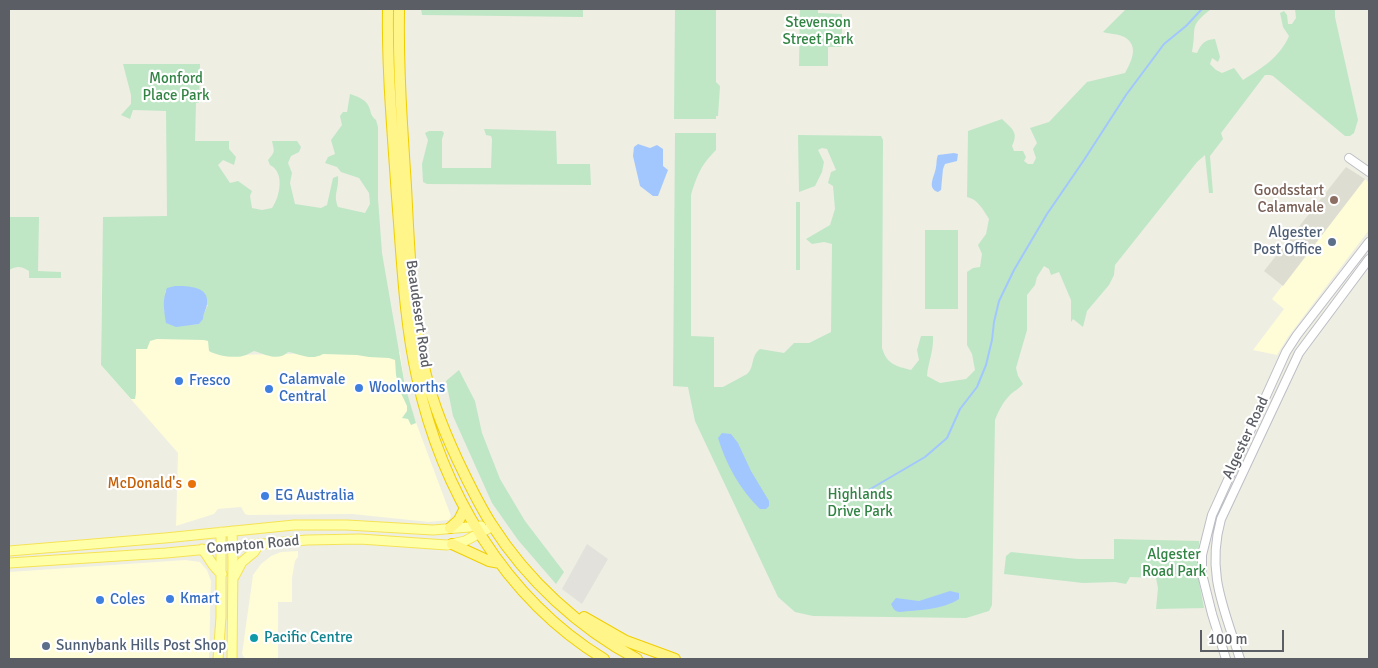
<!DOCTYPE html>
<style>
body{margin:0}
#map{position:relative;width:1378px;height:668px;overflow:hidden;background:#eeeee3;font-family:Signika,sans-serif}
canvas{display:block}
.frame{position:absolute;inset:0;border:10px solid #5b5e64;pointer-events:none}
.scale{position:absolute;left:1200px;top:630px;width:84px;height:22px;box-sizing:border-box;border:2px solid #5b5e64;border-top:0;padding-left:6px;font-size:15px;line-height:18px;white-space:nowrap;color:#5b5e64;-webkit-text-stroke:4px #fff;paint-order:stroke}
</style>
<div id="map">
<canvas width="1378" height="668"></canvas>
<div class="frame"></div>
<div class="scale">100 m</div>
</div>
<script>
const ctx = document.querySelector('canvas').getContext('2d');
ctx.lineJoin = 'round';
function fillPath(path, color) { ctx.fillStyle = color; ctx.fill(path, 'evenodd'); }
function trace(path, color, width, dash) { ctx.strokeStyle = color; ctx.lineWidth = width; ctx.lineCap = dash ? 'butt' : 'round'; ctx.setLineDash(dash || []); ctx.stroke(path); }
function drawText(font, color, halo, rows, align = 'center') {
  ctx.font = font + ' Signika,sans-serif'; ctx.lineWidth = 4.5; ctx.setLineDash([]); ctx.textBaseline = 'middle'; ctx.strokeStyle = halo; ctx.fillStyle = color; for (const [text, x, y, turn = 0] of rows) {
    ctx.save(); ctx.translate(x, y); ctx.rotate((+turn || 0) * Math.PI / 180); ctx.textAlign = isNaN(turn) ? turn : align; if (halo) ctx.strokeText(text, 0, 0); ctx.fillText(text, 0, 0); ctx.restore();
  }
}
fillPath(new Path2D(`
 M1365 179 1369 183V230L1288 337 1277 355 1253 350 1284 309 1272 299Z
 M102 266 229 355 400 352 405 386 411 409 451 516 449 520 429 522 352 514 248 515 245 514 241 507 218 509 214 514 176 526 178 453 101 365Z
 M298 551V557L295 561 292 578V602H278V659H245L242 654 253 575 261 564 271 556 281 552Z
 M185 560 200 562 207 570 211 581 209 659H9V572Z`), '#fffcd8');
fillPath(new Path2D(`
 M587 544 608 559 582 604 562 589Z`), '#e2e1db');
fillPath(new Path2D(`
 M1346 167 1365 179 1283 286 1264 271Z`), '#deddd1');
fillPath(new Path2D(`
 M421 9H583V17L422 15Z
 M675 9H716V82L720 86 718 116H716V119H674Z
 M800 9H818V13L842 14V47H828V66H799Z
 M1126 9H1211C1188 27 1197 26 1192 52L1197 53C1201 44 1204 40 1215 39L1220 57 1218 62 1212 58 1210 64 1216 70 1222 73 1234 68 1243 80C1262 68 1280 57 1289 36L1283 27 1280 13 1284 11 1287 15 1288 24H1292L1296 18 1295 9H1335V17L1358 120 1354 133 1350 136H1345L1273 76 1270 75H1265L1221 133 1223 139 1210 156 1213 193H1209L1205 155 1197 162 1115 265 1114 275 1109 285 1087 311 1083 327 1073 319 1071 322V300L1059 272 1051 275 1049 269 1044 266 1037 277 1035 285 1027 295V330L1016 368 1018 376 1023 384C1019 389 1014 391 1010 395 1003 402 999 410 995 420L992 605 989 611 966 618 813 616 795 612 778 597 695 421 688 387 673 386 675 133H716V150C701 165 697 175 691 195V336L714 337V387H723L747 374C755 367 750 357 760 349L784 353 794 343H809L831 332 832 244 824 242 812 244 806 239 830 225 835 209 833 186 828 183 831 172 836 170 827 149 822 148 818 150 824 162 822 172 815 186 799 192 798 135 881 136 883 140 882 348C887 364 895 366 911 370L919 360 917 350 921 336H933C934 350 928 363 927 376L940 383 966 379 975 370 972 354 967 345V272L973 268 980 267 982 254 978 245 986 234 989 219C983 210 978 199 967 197L968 131 1002 119C1012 129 1019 132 1012 146L1014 151H1023L1026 157 1024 161 1028 164H1033L1036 158 1033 149 1037 143 1030 128 1049 122 1087 82 1125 73C1131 62 1139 47 1126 38 1121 34 1109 34 1103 32Z
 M123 64H200L199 103H196L195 141H229V149L236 157 234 165 223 160 218 165 230 183 238 181 252 191 250 196 252 208 262 210 272 208C280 197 285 172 270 165L268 160C276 151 274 151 272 141H297L301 147 299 152 291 156 288 163 292 173 290 183 295 204 321 208 327 205 333 178 338 176C339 190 333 194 338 207L365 213 370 204 369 193 359 178 341 172 337 167 325 163 328 157 335 154 331 140 342 125 340 116 343 112H347L350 94C356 96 365 99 368 105 372 112 369 114 376 120L378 127V199L382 253 405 386 416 423 411 425 408 419 402 418 407 411V406L400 391 396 375 395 360 389 358 369 357 357 355 323 354C311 361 300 354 288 352 278 362 265 354 254 351 251 352 249 354 246 355 237 359 217 356 209 351L208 341 204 340 157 339 150 341 147 349H136V393L135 399H131L101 365 103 217 167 216 166 111 133 110 130 119 121 115 131 104V95ZM165 291 208 305 199 324 185 325 164 311Z
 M484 129 556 131 557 164H590L591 185 427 184 423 182 422 164 428 140 425 133 429 131H442L444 133 442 139V168H491L492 139 491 136 486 135Z
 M796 202H800V270H796Z
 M9 217H39L38 271 61 272V278H29V271C21 266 17 266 9 270Z
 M925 230H958V309H925Z
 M459 370 475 401 482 433 500 479 525 521 564 572 556 584 518 540 492 503 453 416 446 381Z
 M1114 539 1199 541 1198 576 1204 608 1156 609 1158 588 1156 578 1130 577 1126 584 1115 582 1083 583 1004 574 1006 556 1011 552 1078 559H1114Z`), '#bfe7c5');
fillPath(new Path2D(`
 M638 144 650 148 657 145 663 149V166L668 170 658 196H653L640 186 633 156 634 147Z
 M954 153 958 154 957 161 945 164 943 169 941 190 938 192C926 188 935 176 936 167 937 163 936 160 938 155Z
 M175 286C188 286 209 286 207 303 207 309 203 313 203 319L199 324 176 327 166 323C164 311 162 299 167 288Z
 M722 433 731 434 738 443 751 471 769 501V506L766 509H760C740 490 726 464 718 438Z
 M950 591 959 593V599C942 610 918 610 899 612 894 611 893 608 891 604L896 598 919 601Z`), '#a2c7ff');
trace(new Path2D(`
 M867 491 925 457 947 438 960 409 977 387 986 365 992 340 994 322 999 301 1014 270 1047 214 1084 160 1126 95 1164 44 1186 26 1202 9`), '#a2c7ff', 2);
const secondary = new Path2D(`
 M1349 158 1369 172
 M1226 659 1212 614 1202 574V555L1212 515 1286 352 1297 335 1369 242
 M1240 659C1224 608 1206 573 1221 519L1299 353 1369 259`);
const primary = new Path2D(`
 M232 531 233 561 232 659
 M202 549C210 558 212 567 222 574
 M9 551 165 538 294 525H347L433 530 481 526
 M9 563 166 553 307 540 360 539 447 545 465 541 493 526
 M234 577 242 562 254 552 259 544
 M218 659 221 617V532`);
const highway = new Path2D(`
 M388 9C387 72 393 135 397 197 402 257 404 318 417 377 441 489 504 598 604 659
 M399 9C398 68 402 127 406 186 409 245 411 304 423 362 430 397 443 429 458 461 468 482 479 505 492 525 527 580 579 628 637 659
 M450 528 459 520 465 508
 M452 544 489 561 500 563
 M584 617 626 641 675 659`);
trace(secondary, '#bcbec5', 10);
trace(primary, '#f5e356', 11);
trace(highway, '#f1ce00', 12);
trace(secondary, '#fff', 8);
trace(primary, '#ffffa7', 9);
trace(highway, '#fff589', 10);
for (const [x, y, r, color] of [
 [1334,200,5,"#8d6e63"],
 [1332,242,5,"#5c6f8a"],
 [179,381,5,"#3f7fe0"],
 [359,388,5,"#3f7fe0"],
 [269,389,5,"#3f7fe0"],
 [192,484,5,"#e8710a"],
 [265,496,5,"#3f7fe0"],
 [170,599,5,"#3f7fe0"],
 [100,600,5,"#3f7fe0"],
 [254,638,5,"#0f9aa8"],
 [46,646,5,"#5c6f8a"]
]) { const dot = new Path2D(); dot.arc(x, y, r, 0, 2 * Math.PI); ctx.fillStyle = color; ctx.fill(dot); trace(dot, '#fff', 2); }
drawText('15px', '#328444', '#fff', [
 ["Stevenson",818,23],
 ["Street Park",818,40],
 ["Monford",176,79],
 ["Place Park",176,96],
 ["Highlands",860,495],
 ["Drive Park",860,512],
 ["Algester",1174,555],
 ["Road Park",1174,572]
]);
drawText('15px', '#785e54', '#fff', [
 ["Goodsstart",1324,191],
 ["Calamvale",1324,208]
], 'right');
drawText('15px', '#4e5e75', '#fff', [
 ["Algester",1322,233],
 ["Post Office",1322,250],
 ["Sunnybank Hills Post Shop",56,646,"left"]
], 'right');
drawText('15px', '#5b5e64', '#fff', [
 ["Beaudesert Road",418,314,82],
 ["Algester Road",1246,438,-65],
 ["Compton Road",253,545,-5]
]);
drawText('15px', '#366cbe', '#fff', [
 ["Calamvale",279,380],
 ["Central",279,397],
 ["Fresco",189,381],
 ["Woolworths",369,388],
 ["EG Australia",275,496],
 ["Kmart",180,599],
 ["Coles",110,600]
], 'left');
drawText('15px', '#c56008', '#fff', [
 ["McDonald's",182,484]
], 'right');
drawText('15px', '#0d838f', '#fff', [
 ["Pacific Centre",264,638]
], 'left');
</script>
